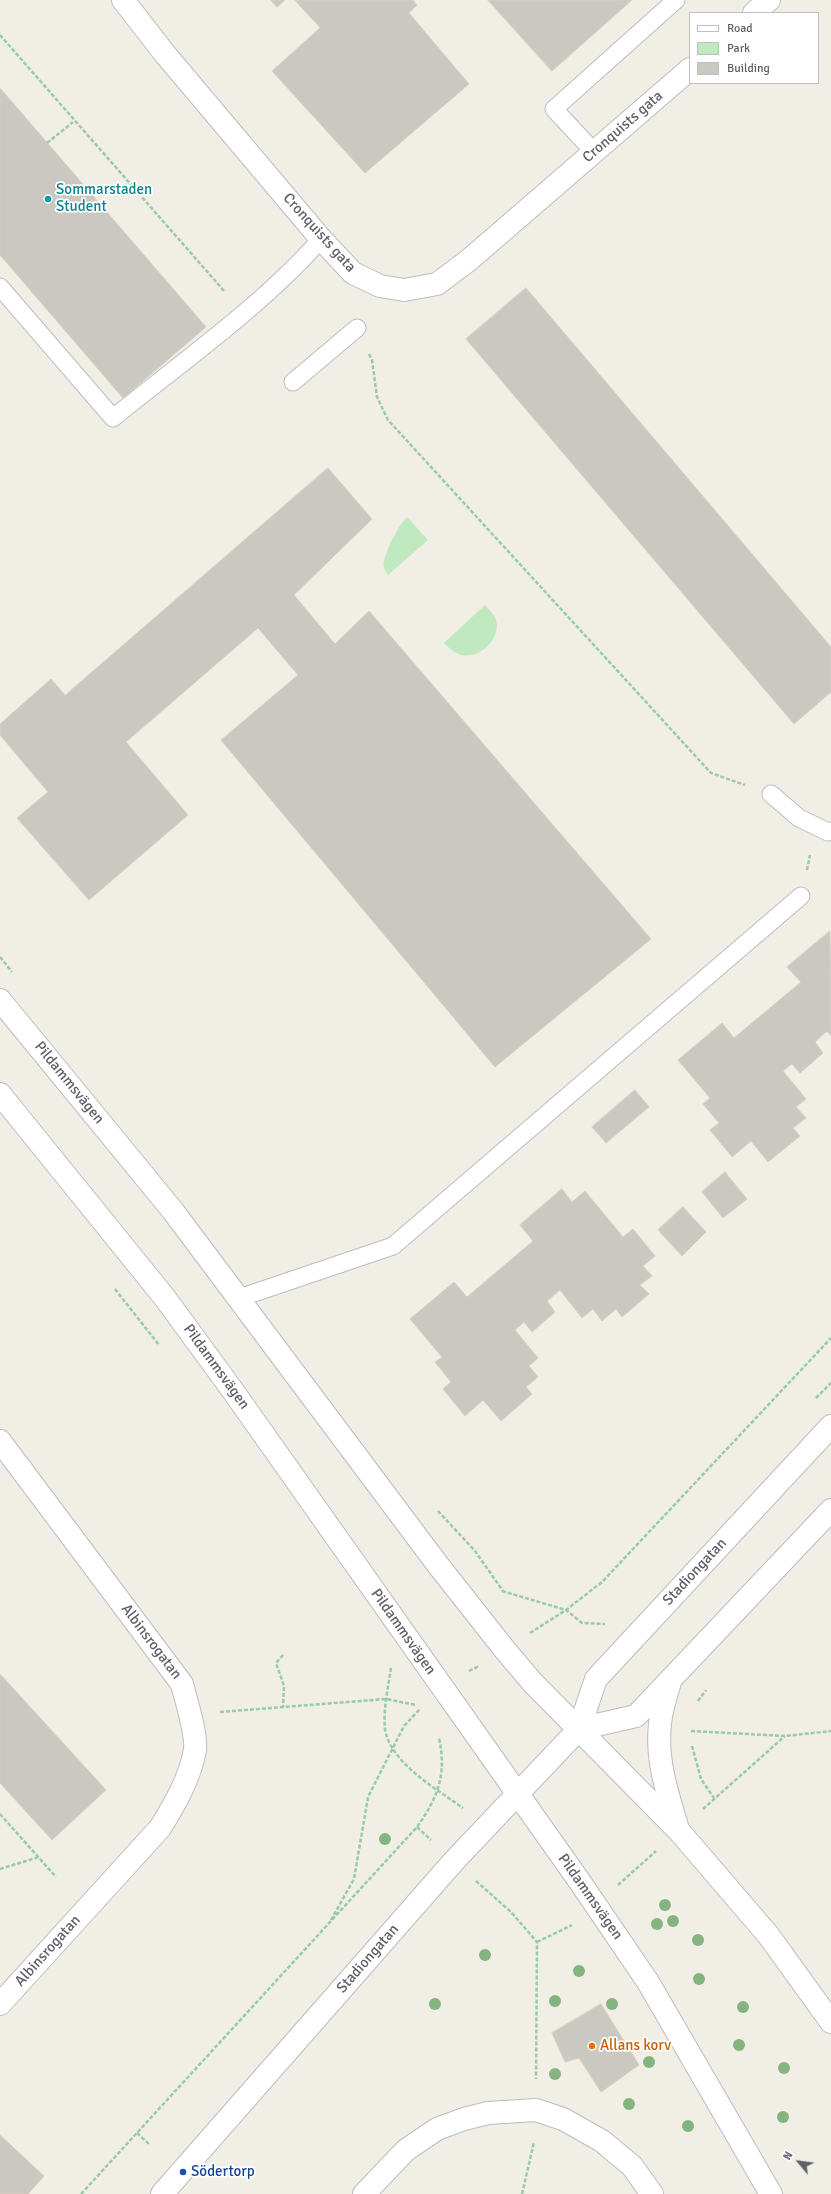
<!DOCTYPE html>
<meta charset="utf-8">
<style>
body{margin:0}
#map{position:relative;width:831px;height:2194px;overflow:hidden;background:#f0eee5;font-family:Signika,sans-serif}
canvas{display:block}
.legend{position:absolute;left:689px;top:12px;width:130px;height:72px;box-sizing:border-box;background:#fff;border:1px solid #bec0c2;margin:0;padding:5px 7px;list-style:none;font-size:12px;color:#5d6167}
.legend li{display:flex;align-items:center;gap:8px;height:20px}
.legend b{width:20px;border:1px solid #bec0c2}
.north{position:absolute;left:779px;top:2142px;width:40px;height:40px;-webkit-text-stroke:3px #fff;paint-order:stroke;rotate:299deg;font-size:11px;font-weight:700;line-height:16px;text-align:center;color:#5d6167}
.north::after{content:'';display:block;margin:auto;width:14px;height:18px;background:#5d6167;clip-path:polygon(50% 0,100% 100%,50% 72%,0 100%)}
</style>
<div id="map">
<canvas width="831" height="2194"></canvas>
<ul class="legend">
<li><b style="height:5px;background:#fff"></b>Road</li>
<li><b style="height:11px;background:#c1e9c0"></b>Park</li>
<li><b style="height:11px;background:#cbc8c2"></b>Building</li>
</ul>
<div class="north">N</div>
</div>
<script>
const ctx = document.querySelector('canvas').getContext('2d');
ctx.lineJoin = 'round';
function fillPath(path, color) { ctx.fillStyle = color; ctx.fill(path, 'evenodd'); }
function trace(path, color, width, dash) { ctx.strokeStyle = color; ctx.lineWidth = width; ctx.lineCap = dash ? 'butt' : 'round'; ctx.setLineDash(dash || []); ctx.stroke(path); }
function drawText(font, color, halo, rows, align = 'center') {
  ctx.font = font + ' Signika,sans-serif'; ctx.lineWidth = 3.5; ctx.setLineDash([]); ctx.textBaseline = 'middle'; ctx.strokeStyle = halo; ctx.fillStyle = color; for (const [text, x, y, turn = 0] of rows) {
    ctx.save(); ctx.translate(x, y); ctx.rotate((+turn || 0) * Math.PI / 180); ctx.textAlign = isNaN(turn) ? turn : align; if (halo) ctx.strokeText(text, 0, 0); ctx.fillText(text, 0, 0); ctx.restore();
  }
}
fillPath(new Path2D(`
 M407 517 428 540 388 575C387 573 384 570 384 567 381 558 400 522 407 517Z
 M485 605C489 610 495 615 496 620 502 641 475 663 456 653 451 650 447 646 444 643Z`), '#c1e9c0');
const building = new Path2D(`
 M271 0H285L277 7Z
 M295 0H413L417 5 409 13 469 84 365 173 272 71 320 28Z
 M488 0H632L552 71Z
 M0 88 206 327 123 398 0 255Z
 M526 288 831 647V692L794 724 466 339Z
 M328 468 372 519 294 595 335 644 369 611 651 939 495 1067 221 740 298 675 258 628 126 742 188 815 89 900 17 818 48 792 0 735V724L51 679 65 695Z
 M830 931 831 1036 827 1031 815 1042 823 1053 800 1073 792 1064 783 1071 806 1099 796 1107 806 1118 793 1128 800 1136 768 1162 751 1141 732 1157 710 1130 719 1123 703 1104 710 1098 678 1060 722 1023 734 1038 801 982 787 967Z
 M635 1090 649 1107 606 1143 592 1127Z
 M725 1172 747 1199 723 1218 702 1192Z
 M562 1189 572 1202 585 1191 623 1237 633 1229 655 1256 643 1266 652 1276 640 1285 649 1294 622 1317 616 1309 602 1321 593 1309 582 1318 560 1290 547 1301 555 1312 532 1332 524 1322 515 1330 538 1358 529 1366 538 1377 526 1387 532 1394 501 1421 483 1400 465 1416 443 1389 451 1382 435 1362 442 1357 410 1319 454 1282 467 1297 533 1241 520 1225Z
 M683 1207 706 1232 682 1256 658 1230Z
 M0 1674 106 1790 52 1840 0 1783Z
 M601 2004 639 2065 601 2092 579 2058 565 2062 552 2033Z
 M0 2135 44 2176 28 2194H0Z`);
fillPath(building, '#cbc8c2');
trace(building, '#d6d0c3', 1);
const lane = new Path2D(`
 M594 152 554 109 676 0
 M0 287 113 418C182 362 263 305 321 239
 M293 382 357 328
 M771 794 799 818 828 832 831 831
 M239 1298 393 1246 801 896`);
const street = new Path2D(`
 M123 0 165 54 321 239 353 273 380 286 404 290 437 284 469 260 690 69
 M754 13 769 0
 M0 1441 182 1684C186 1700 197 1734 195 1750 190 1778 175 1804 160 1828L0 2004
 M364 2194 406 2150 437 2129 464 2119 488 2113 536 2110 563 2119 602 2141 632 2166 652 2194`);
const secondary = new Path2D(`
 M0 1000 173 1211 438 1565 505 1650 533 1683 679 1831 769 1936 831 2022
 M0 1094 165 1298 233 1391 580 1882 648 1982 771 2194
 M670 1682C666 1696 661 1710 660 1724 656 1760 667 1792 677 1826
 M579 1729 636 1716 831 1510
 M162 2194 454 1861 579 1729 596 1679 831 1426`);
trace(lane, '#babdc2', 19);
trace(street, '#babdc2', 24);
trace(secondary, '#b9bcc2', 24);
trace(new Path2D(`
 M0 35 225 292
 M47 143 73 122
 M369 354 372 360 377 397 388 420 711 773 745 785
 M807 870 810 855
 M0 957 12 972
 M115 1289 159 1345
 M816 1398 831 1383
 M438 1511 475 1551 503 1591
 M502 1591 566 1610 582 1623 605 1624
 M530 1633 566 1610 602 1582 831 1338
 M283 1655 276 1663 284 1686 283 1707
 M391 1668C388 1688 383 1710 385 1729 390 1763 438 1790 463 1808
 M469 1671 479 1666
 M698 1701 706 1690
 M220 1712 386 1699 416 1705
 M691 1731 785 1736 831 1731
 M692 1746 701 1779 714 1798
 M703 1809 785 1736
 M0 1814 56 1877
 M417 1827 431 1840
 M0 1869 39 1857
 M476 1881 511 1912 537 1942 536 2079
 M618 1885 656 1851
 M331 1920 354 1879 368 1797 404 1726 420 1709
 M537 1942 572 1925
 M137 2133 149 2144
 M81 2194 417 1827C438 1797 447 1774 439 1738
 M522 2194 534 2142`), '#98cba6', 2.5, [4, 2]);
trace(lane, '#fff', 17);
trace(street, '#fff', 22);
trace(secondary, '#fff', 22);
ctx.fillStyle = '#85b481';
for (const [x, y] of [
 [385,1839],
 [665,1905],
 [673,1921],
 [657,1924],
 [698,1940],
 [485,1955],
 [579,1971],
 [699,1979],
 [555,2001],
 [435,2004],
 [612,2004],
 [743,2007],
 [739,2045],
 [649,2062],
 [784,2068],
 [555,2074],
 [629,2104],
 [783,2117],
 [688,2126]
]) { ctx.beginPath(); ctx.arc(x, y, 6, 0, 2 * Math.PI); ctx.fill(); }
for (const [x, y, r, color] of [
 [48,199,4,"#0f9aa8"],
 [592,2046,4,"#e8710a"],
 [183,2172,4,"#1a4fb4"]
]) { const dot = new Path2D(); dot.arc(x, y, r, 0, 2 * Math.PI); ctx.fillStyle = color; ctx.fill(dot); trace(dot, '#fff', 1.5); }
drawText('15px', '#5d6167', '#fff', [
 ["Cronquists gata",623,127,-41],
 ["Cronquists gata",319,233,48],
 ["Pildammsvägen",69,1083,51],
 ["Pildammsvägen",216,1367,54],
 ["Stadiongatan",695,1572,-47],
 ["Pildammsvägen",403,1632,55],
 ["Albinsrogatan",151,1642,53],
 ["Pildammsvägen",590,1897,55],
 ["Albinsrogatan",48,1951,-48],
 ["Stadiongatan",368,1959,-49]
]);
drawText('15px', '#0d838f', '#fff', [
 ["Sommarstaden",56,190],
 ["Student",56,207]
], 'left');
drawText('15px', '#c56008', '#fff', [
 ["Allans korv",600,2046]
], 'left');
drawText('15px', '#164399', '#fff', [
 ["Södertorp",191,2172]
], 'left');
</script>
